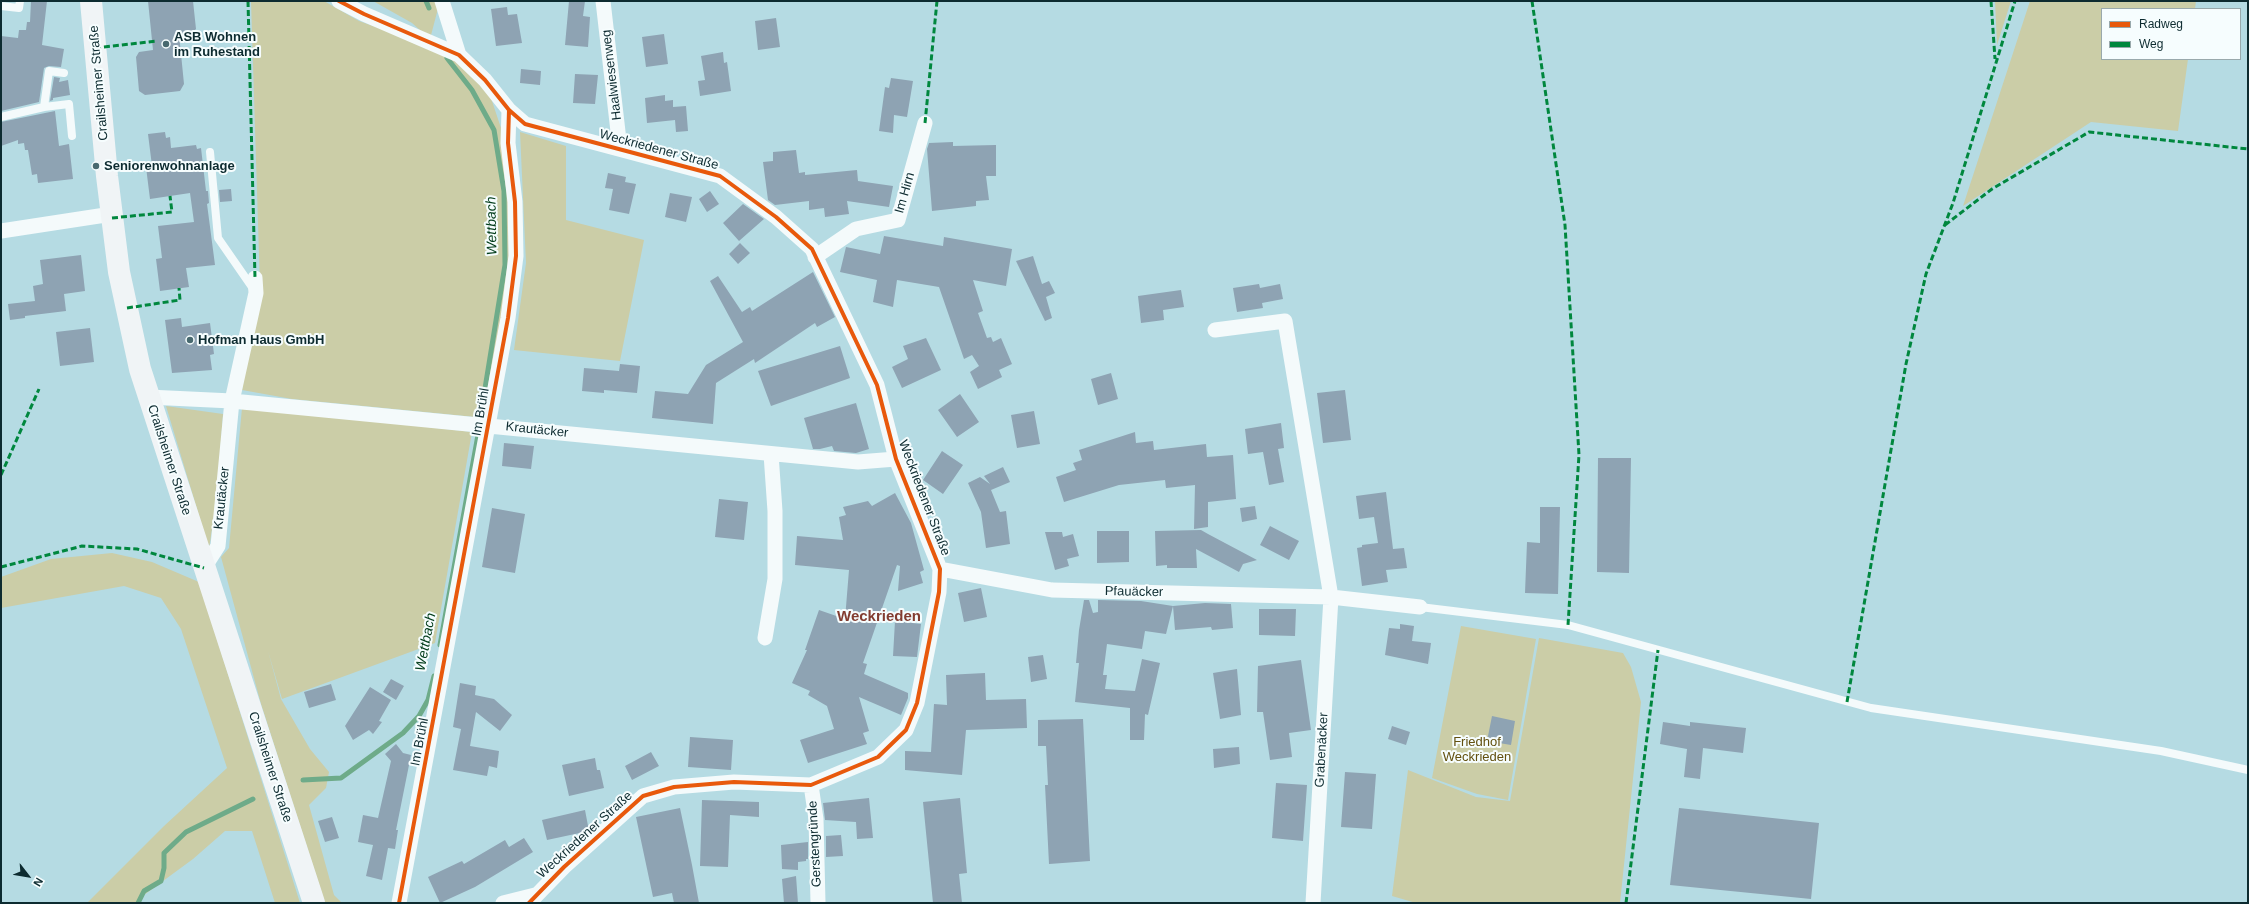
<!DOCTYPE html>
<meta charset="utf-8">
<style>
body{margin:0}
#map{position:relative;width:2249px;height:904px;overflow:hidden;background:#b5dbe3;font-family:Helvetica,sans-serif}
canvas{display:block}
.frame{position:absolute;inset:0;border:2px solid #0d2b30;pointer-events:none}
.legend{position:absolute;left:2101px;top:8px;width:140px;height:52px;box-sizing:border-box;background:#f6fdfe;border:1px solid #99a9ac;margin:0;padding:5px 7px;list-style:none;font-size:12px;color:#0d2b30}
.legend li{display:flex;align-items:center;gap:8px;height:20px}
.legend b{width:20px;border:1px solid #99a9ac}
.north{position:absolute;left:8px;top:856px;width:40px;height:40px;-webkit-text-stroke:3px #f6fdfe;paint-order:stroke;rotate:121deg;font-size:11px;font-weight:700;line-height:16px;text-align:center;color:#0d2b30}
.north::after{content:'';display:block;margin:auto;width:14px;height:18px;background:#0d2b30;clip-path:polygon(50% 0,100% 100%,50% 72%,0 100%)}
</style>
<div id="map">
<canvas width="2249" height="904"></canvas>
<div class="frame"></div>
<ul class="legend">
<li><b style="height:5px;background:#e8590c"></b>Radweg</li>
<li><b style="height:5px;background:#00873e"></b>Weg</li>
</ul>
<div class="north">N</div>
</div>
<script>
const ctx = document.querySelector('canvas').getContext('2d');
ctx.lineJoin = 'round';
function fillPath(path, color) { ctx.fillStyle = color; ctx.fill(path, 'evenodd'); }
function trace(path, color, width, dash) { ctx.strokeStyle = color; ctx.lineWidth = width; ctx.lineCap = dash ? 'butt' : 'round'; ctx.setLineDash(dash || []); ctx.stroke(path); }
function drawText(font, color, halo, rows, align = 'center') {
  ctx.font = font + ' Helvetica,sans-serif'; ctx.lineWidth = 4; ctx.setLineDash([]); ctx.textBaseline = 'middle'; ctx.strokeStyle = halo; ctx.fillStyle = color; for (const [text, x, y, turn = 0] of rows) {
    ctx.save(); ctx.translate(x, y); ctx.rotate((+turn || 0) * Math.PI / 180); ctx.textAlign = isNaN(turn) ? turn : align; if (halo) ctx.strokeText(text, 0, 0); ctx.fillText(text, 0, 0); ctx.restore();
  }
}
fillPath(new Path2D(`
 M251 1H324L359 21 444 51 475 78 491 98 503 134 514 226 489 413 475 417 292 399 242 390 260 287Z
 M373 1H440L430 39 412 23Z
 M1995 1H2011L1997 45Z
 M2030 1H2196L2195 9H2102V59H2188L2178 131 2091 122 1963 206Z
 M520 132 566 146V220L644 240 620 361 514 350 526 263Z
 M166 406 223 414 217 495 209 549Z
 M242 408 267 409 472 432 435 643 282 699 268 651 281 699 310 749 329 772 326 788 309 805 334 895 342 903H325L261 704 221 557 229 548Z
 M112 553 152 562 199 582 300 903H275L252 831H225L193 859 144 895 136 903H87L164 826 227 768 181 629 161 598 124 586 1 608V577L51 559Z
 M1461 626 1536 639 1508 800 1477 794 1432 778Z
 M1539 638 1623 653 1631 667 1641 702 1620 903H1416L1392 896 1408 770 1476 797 1510 801Z`), '#cbcda7');
trace(new Path2D(`
 M426 1 429 8
 M447 58 472 90 494 130 504 191 505 265 482 407
 M440 645 478 435
 M303 780 341 778 403 733 419 716 428 700 434 676
 M138 903 144 891 161 881 164 868V853L186 832 253 799`), '#6eab89', 5);
fillPath(new Path2D(`
 M31 1H47L42 45 64 49 61 67 49 66 44 68 39 102 1 111V36L18 38 19 30H26L27 22H30Z
 M148 1H193L196 29 192 33 179 34 184 84 180 91 145 95 139 91 136 57 139 52 153 50Z
 M569 1H585L583 16 590 17 588 47 565 45Z
 M507 7 508 15 517 14 522 43 496 46 491 9Z
 M776 18 780 47 758 50 755 21Z
 M664 34 668 64 646 67 642 37Z
 M723 52 724 63 727 62 731 91 700 96 698 81 705 80 701 56Z
 M521 69 541 71 540 85 520 83Z
 M575 74 598 75 595 104 573 103Z
 M54 77 60 78 59 82 68 80 70 95 53 98V100L50 101Z
 M891 78 913 81 907 117 894 115 893 133 879 131 885 87 889 88Z
 M665 95V101L673 100V107L686 106 688 131 676 132 675 120 647 123 645 98Z
 M55 111 59 146 69 144 73 179 38 183 37 174 32 175 28 150H25L24 143 18 144V140L1 146V122Z
 M165 132 166 138 170 137 171 148 196 145 197 149 201 148 206 191H208L209 203 207 204 215 265 186 268 189 287 160 291 156 259 162 258 158 226 194 222 190 193 150 199 146 167 152 166 148 134Z
 M953 142V146L996 145V176H986L989 200 976 201V206L932 211 927 149 929 143Z
 M796 150 799 173 805 172V175L857 170 858 181 893 186 889 207 847 201 849 214 825 217 824 208 809 210V201L775 205 768 200 763 162 773 161V152Z
 M608 173 626 177 625 182 636 184 629 214 609 210 613 189 605 188Z
 M231 189 232 201 220 202 219 190Z
 M710 191 719 204 707 212 699 199Z
 M670 193 692 197 686 222 665 217Z
 M743 204 764 219 739 241 723 223Z
 M884 236 943 246 944 237 1012 249 1006 286 973 280 983 311 978 313 987 338 991 337 993 342 1001 338 1012 364 999 370 1002 377 978 389 970 372 979 366 972 355 964 359 939 287 897 280 893 307 873 302 877 280 840 272 846 247 880 254Z
 M740 243 750 253 738 264 729 254Z
 M81 255 85 291 64 294 66 311 25 316V318L10 320 8 304 35 301 33 286 43 284 40 260Z
 M1033 256 1042 284 1049 281 1055 293 1046 297 1052 318 1045 321 1016 261Z
 M813 272 835 317 817 327 815 323 755 363 754 359 716 383 713 424 652 418 655 391 688 394 706 365 743 342 710 281 718 276 742 312 750 307 752 311Z
 M1259 284 1260 288 1280 284 1283 299 1262 303 1263 308 1237 312 1233 288Z
 M1181 290 1184 307 1163 310 1164 320 1141 323 1138 296Z
 M181 318 182 327 210 323 214 354 210 355 212 370 172 373 165 320Z
 M90 328 94 362 60 366 56 332Z
 M926 338 941 370 902 388 892 367 908 359 903 346Z
 M840 346 850 378 771 406 758 371Z
 M620 364 640 366 637 393 604 390V393L582 391 584 368 619 371Z
 M1111 373 1118 399 1098 405 1091 379Z
 M1345 390 1351 440 1323 443 1317 393Z
 M960 394 979 422 957 437 938 410Z
 M856 403 869 449 856 453 834 451 832 446 820 449H813L804 418Z
 M1034 411 1040 444 1017 448 1011 415Z
 M1281 423 1284 448 1278 449 1284 482 1269 485 1263 452 1248 454 1245 429Z
 M1135 432 1136 443 1153 441 1154 450 1206 444 1207 457 1233 455 1236 499 1208 502V527L1194 529 1195 485 1166 488 1165 480 1119 485 1064 502 1056 477 1076 470 1073 463 1082 460 1079 450Z
 M504 443 534 446 531 469 502 466Z
 M942 451 963 465 943 494 923 480Z
 M1598 458H1631L1629 573 1597 572Z
 M1003 467 1010 482 991 490 1000 512 1006 511 1010 544 986 548 981 512 968 483 980 477 990 484 984 476Z
 M1386 492 1393 549 1404 548 1407 568 1386 570 1388 582 1362 586 1357 548 1362 547V545L1378 543 1374 517 1359 519 1356 496Z
 M895 493 911 523 924 570 920 572 923 583 898 591 900 566 897 565 863 663 867 664 864 674 908 693V698L901 715 859 697 869 731 863 733 867 744 808 763 800 740 834 729 827 706 808 695 810 691 792 683 807 650H805L819 610 845 619 849 570 795 565 797 536 843 540 839 517 846 515 843 507 868 501 872 506Z
 M719 499 748 502 744 540 715 537Z
 M1255 506 1257 519 1242 522 1240 508Z
 M1540 507H1560L1558 594 1525 593 1527 542 1540 543Z
 M492 508 525 514 515 573 482 567Z
 M1270 526 1299 541 1289 560 1260 545Z
 M1201 530 1208 534 1257 560 1243 564 1239 572 1196 549 1197 568H1167V565L1156 566 1155 531Z
 M1097 531H1129V562L1097 563Z
 M1045 532H1062L1063 537 1073 534 1079 556 1067 559 1069 566 1055 570Z
 M981 588 987 617 964 622 958 593Z
 M1084 600H1089L1093 613 1098 612V600L1141 601 1173 606 1166 634 1145 631 1142 649 1107 644 1103 675H1107L1105 689 1135 691 1142 659 1160 663 1148 715 1145 714 1144 740H1130V708L1075 702 1079 663H1076L1079 630Z
 M1205 603 1231 604 1233 628 1212 630 1211 627 1175 630 1173 606Z
 M1259 609H1296L1295 636 1259 635Z
 M895 621 921 624 917 657 893 656Z
 M1400 624 1414 626 1412 641 1431 643 1428 664 1385 655 1389 628 1400 629Z
 M1043 655 1047 679 1031 682 1028 657Z
 M1301 660 1311 730 1289 733 1292 757 1270 760 1263 712H1257L1258 666Z
 M1237 669 1241 715 1220 719 1213 673Z
 M985 673 986 700 1026 699 1027 728 966 730 962 775 905 770V751L931 752 934 704 947 705 946 675Z
 M391 679 404 686 396 700 383 692Z
 M460 683 476 686 475 695 494 699 512 715 500 731 476 712 470 746 499 751 497 768 489 766 487 776 453 770 461 729 453 727Z
 M331 684 336 700 309 708 304 692Z
 M370 687 391 700 379 721 382 722 373 734 369 730 353 740 345 726Z
 M1492 716 1515 721 1511 745 1487 741Z
 M1083 719 1090 861 1049 864 1045 785H1048L1046 746H1038V720Z
 M1663 722 1690 726V722L1746 728 1743 753 1703 748 1700 779 1684 777 1687 749 1660 744Z
 M1392 726 1410 732 1406 745 1388 739Z
 M690 737 733 740 731 770 688 767Z
 M396 744 403 753 411 755 396 830H398L395 849 388 848 382 880 366 876 373 845 358 842 363 815 378 818 391 761 385 754Z
 M1239 747 1240 764 1214 768 1213 749Z
 M651 752 659 766 632 780 625 766Z
 M595 758 597 770H600L604 788 569 796 562 765Z
 M1345 772 1376 774 1372 829 1341 827Z
 M1276 783 1307 785 1303 841 1272 838Z
 M869 798 873 838 857 839 856 822 825 820 823 803Z
 M960 798 967 873 959 874 962 903H933L923 802Z
 M702 800 759 802V817L730 815 728 867 700 866Z
 M680 808 692 865 699 903H674L672 893 653 897 636 817Z
 M1679 808 1819 823 1811 899 1670 885Z
 M585 810 589 831 547 840 542 820Z
 M332 817 339 838 325 842 318 821Z
 M841 835 843 856 826 857V836Z
 M524 838 533 852 475 887 440 903 428 877 462 861 464 864 505 840 509 847Z
 M808 842V859H806V861L798 862V870L782 869 781 845Z
 M796 876 798 903H784L782 879Z`), '#8ea3b3');
trace(new Path2D(`
 M1 6 19 8 20 1
 M44 107 49 71 64 73
 M1 117 44 107 69 104 72 136
 M210 152 218 238 254 290
 M1420 607 1568 625 1871 708 2161 751 2248 770`), '#f4fafb', 8);
trace(new Path2D(`
 M339 1 364 14 459 55 485 80 509 110 525 124 720 176 776 217 812 249 877 385 896 459 940 569 939 592 917 703 906 730 878 757 811 785 734 782 674 787 643 796 564 867 529 903
 M442 1 459 55
 M603 1 620 149
 M1 231 112 214
 M815 257 856 229 898 220 925 123
 M1215 330 1285 321 1331 597 1313 903
 M148 397 232 401 858 462 896 459
 M204 568 218 546 232 401 256 293 255 278
 M940 569 1052 590 1331 597 1420 607
 M765 638 775 579V511L771 454
 M811 785 816 819 818 903
 M399 903 508 318 516 256 515 202 508 143 509 110
 M503 903 535 895`), '#f4fafb', 15);
trace(new Path2D(`
 M91 1 107 176 119 272 140 369 314 903`), '#f0f4f6', 22);
trace(new Path2D(`
 M248 1 255 278
 M1532 1 1565 225 1579 455 1568 625
 M1991 1 1995 59
 M95 48 157 41
 M925 123 937 1
 M112 218 172 212 170 196
 M1945 225 1992 189 2089 132 2248 149
 M127 308 180 300 179 288
 M1 475 39 389
 M1 567 82 546 137 549 204 568
 M1847 702 1906 364 1926 274 1953 203 2015 1
 M1626 903 1658 650`), '#00873e', 3, [6, 3]);
trace(new Path2D(`
 M339 1 364 14 459 55 485 80 509 110 525 124 720 176 776 217 812 249 877 385 896 459 940 569 939 592 917 703 906 730 878 757 811 785 734 782 674 787 643 796 564 867 529 903
 M399 903 508 318 516 256 515 202 508 143 509 110`), '#e8590c', 4);
for (const [x, y, r, color] of [
 [166,44,4,"#48696f"],
 [96,166,4,"#48696f"],
 [190,340,4,"#48696f"]
]) { const dot = new Path2D(); dot.arc(x, y, r, 0, 2 * Math.PI); ctx.fillStyle = color; ctx.fill(dot); trace(dot, '#f6fdfe', 1.5); }
drawText('bold 13px', '#0d2b30', '#f6fdfe', [
 ["ASB Wohnen",174,37],
 ["im Ruhestand",174,52],
 ["Seniorenwohnanlage",104,166],
 ["Hofman Haus GmbH",198,340]
], 'left');
drawText('13px', '#0d2b30', '#f6fdfe', [
 ["Haalwiesenweg",612,75,-97],
 ["Crailsheimer Straße",99,83,-95],
 ["Weckriedener Straße",659,150,15],
 ["Im Hirn",905,193,-74],
 ["Im Brühl",481,412,-80],
 ["Krautäcker",537,430,6],
 ["Crailsheimer Straße",169,460,72],
 ["Krautäcker",222,498,-84],
 ["Weckriedener Straße",924,498,69],
 ["Pfauäcker",1134,592,1],
 ["Im Brühl",420,742,-79],
 ["Grabenäcker",1322,750,-87],
 ["Crailsheimer Straße",270,767,72],
 ["Weckriedener Straße",585,835,-42],
 ["Gerstengründe",815,844,-93]
]);
drawText('13px', '#63500f', '#f6fdfe', [
 ["Friedhof",1477,742],
 ["Weckrieden",1477,757]
]);
drawText('italic 14px', '#023c1a', '#f6fdfe', [
 ["Wettbach",492,226,-91],
 ["Wettbach",426,642,-79]
]);
drawText('bold 15px', '#823c30', '#f6fdfe', [
 ["Weckrieden",879,617]
]);
</script>
